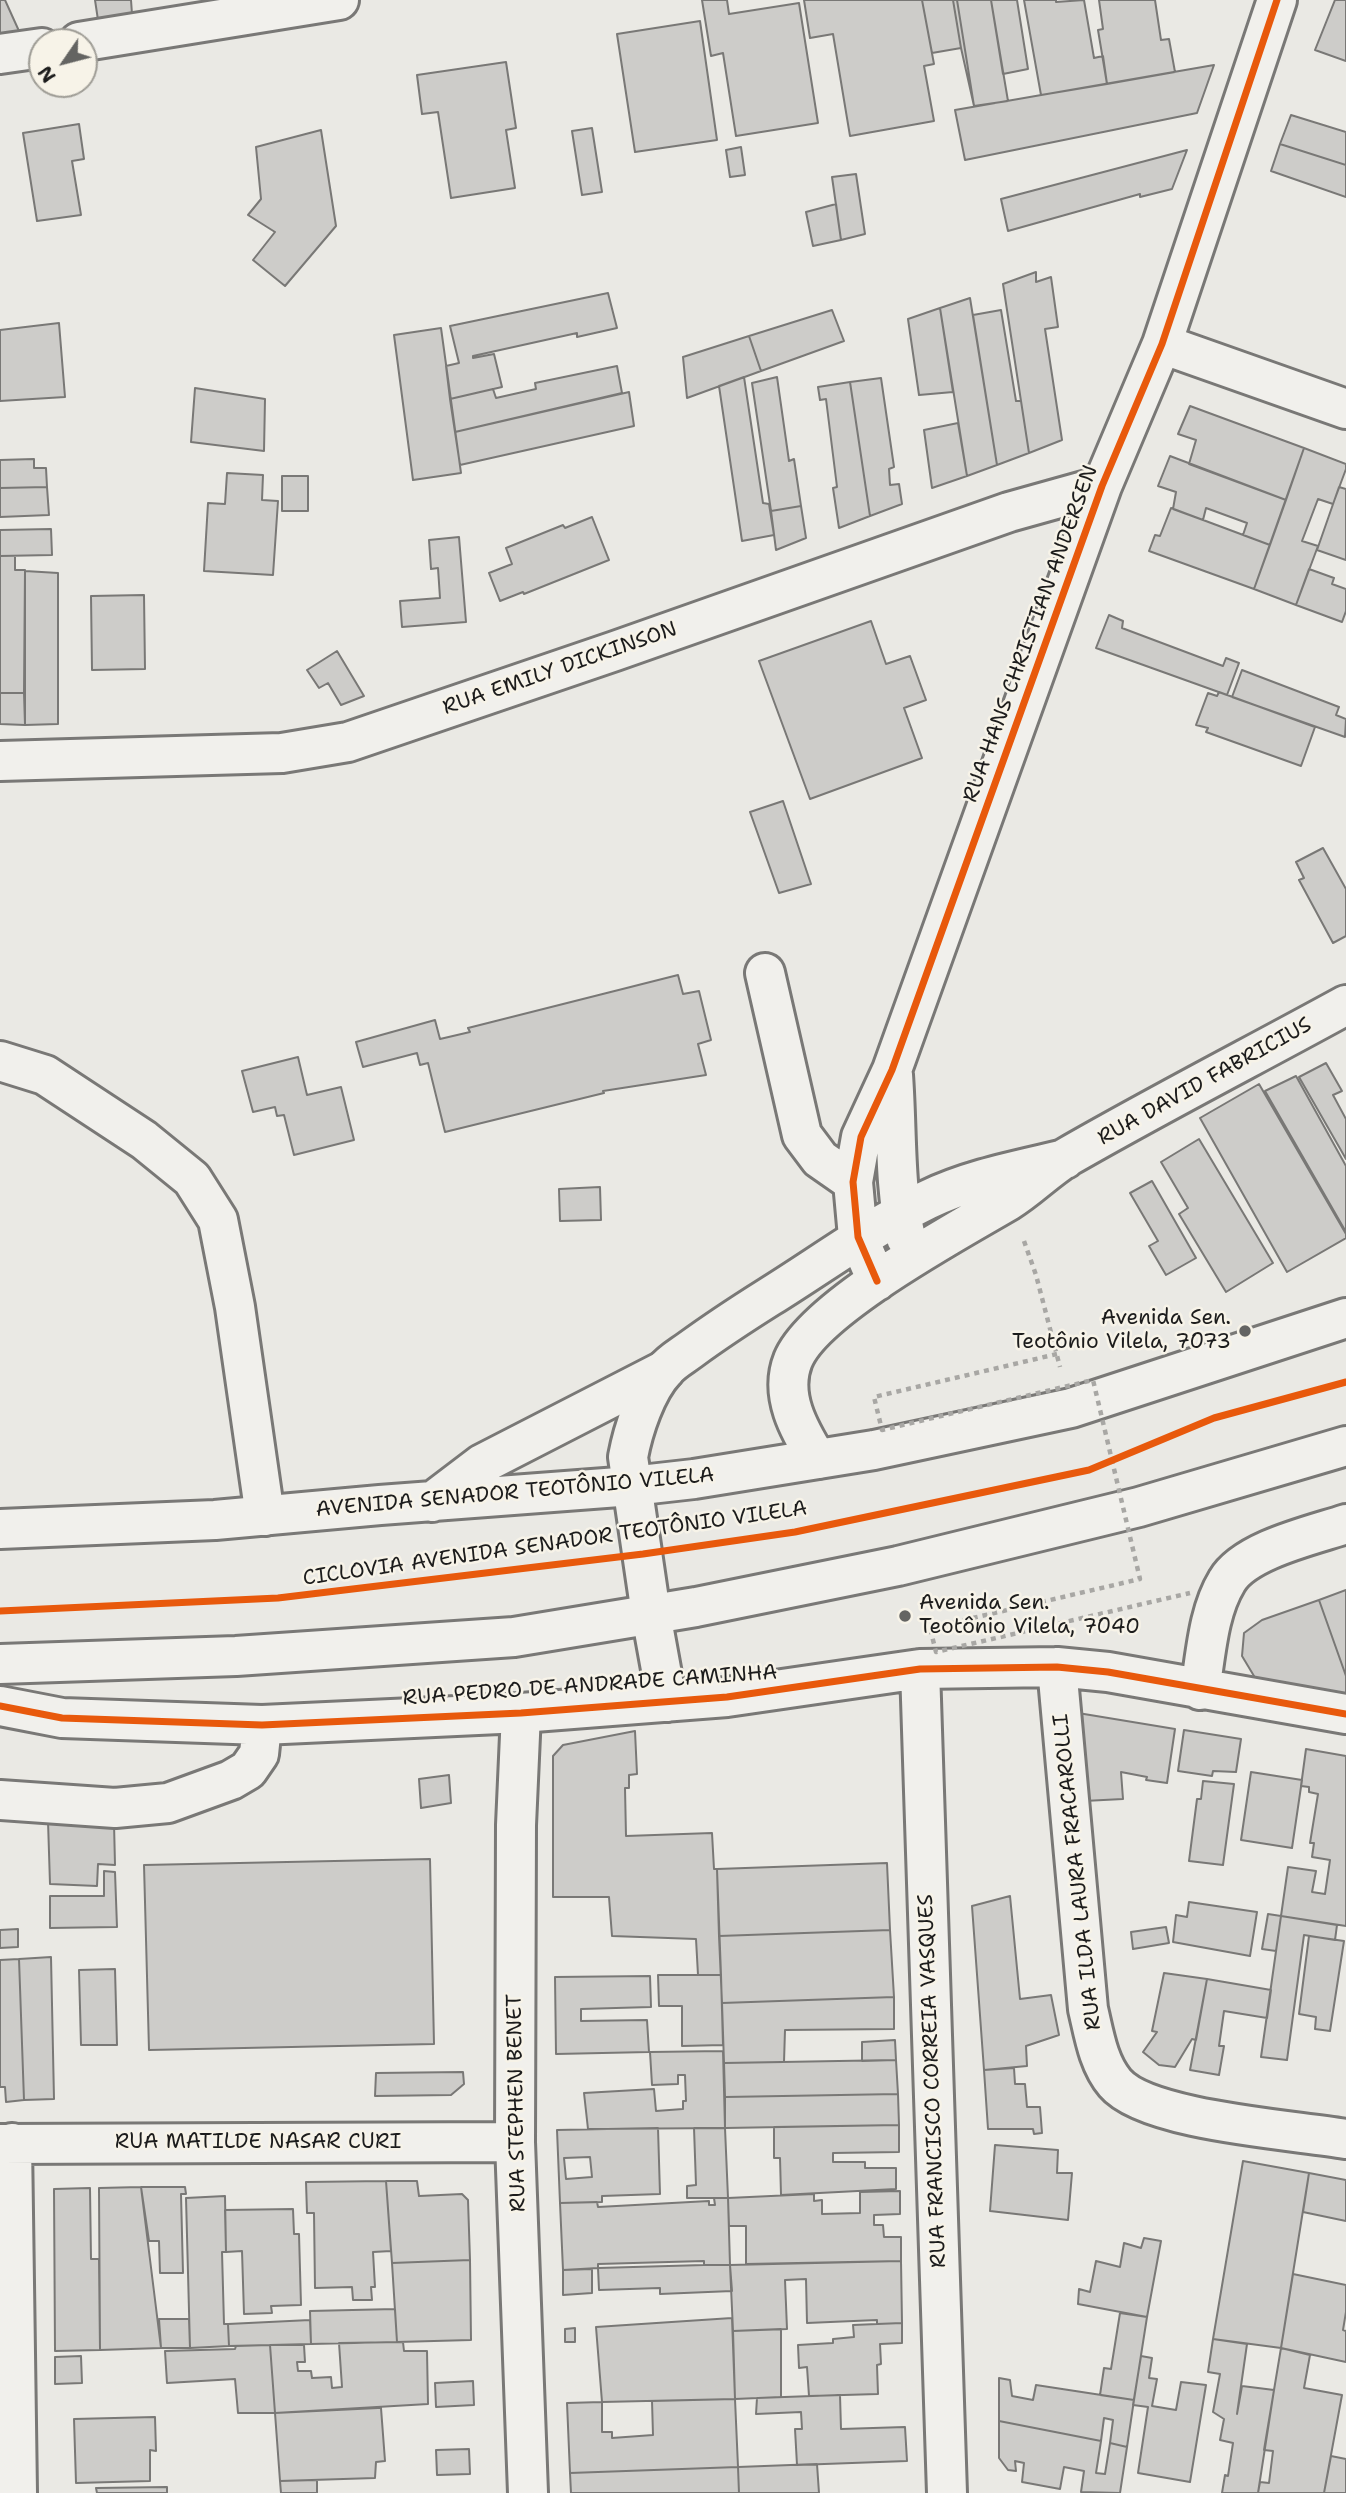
<!DOCTYPE html>
<meta charset="utf-8">
<style>
body{margin:0}
#map{position:relative;width:1346px;height:2493px;overflow:hidden;background:#eae9e4;font-family:"Shantell Sans",sans-serif}
canvas{display:block}
.north{position:absolute;left:28px;top:28px;width:70px;height:70px;box-sizing:border-box;background:#f7f3e8;border:2px solid #9f9d96;border-radius:50%;rotate:235deg;font-size:19px;font-weight:700;line-height:28px;text-align:center;color:#1c1c1c}
.north::after{content:'';display:block;margin:auto;width:24px;height:32px;background:#646462;clip-path:polygon(50% 0,100% 100%,50% 72%,0 100%)}
</style>
<div id="map">
<canvas width="1346" height="2493"></canvas>
<div class="north">N</div>
</div>
<script>
const ctx = document.querySelector('canvas').getContext('2d');
ctx.lineJoin = 'round';
function fillPath(path, color) { ctx.fillStyle = color; ctx.fill(path, 'evenodd'); }
function trace(path, color, width, dash) { ctx.strokeStyle = color; ctx.lineWidth = width; ctx.lineCap = dash ? 'butt' : 'round'; ctx.setLineDash(dash || []); ctx.stroke(path); }
function drawText(font, color, halo, rows, align = 'center') {
  ctx.font = font + ' "Shantell Sans",sans-serif'; ctx.lineWidth = 5; ctx.setLineDash([]); ctx.textBaseline = 'middle'; ctx.strokeStyle = halo; ctx.fillStyle = color; for (const [text, x, y, turn = 0] of rows) {
    ctx.save(); ctx.translate(x, y); ctx.rotate((+turn || 0) * Math.PI / 180); ctx.textAlign = isNaN(turn) ? turn : align; if (halo) ctx.strokeText(text, 0, 0); ctx.fillText(text, 0, 0); ctx.restore();
  }
}
const building = new Path2D(`
 M0 0H5L19 31 0 34Z
 M95 0H131L132 14 98 20Z
 M702 0H727L729 14 799 3 818 123 736 136 723 53 711 56Z
 M804 0H922L934 64 924 66 934 121 850 136 833 34 810 38Z
 M922 0H953L961 48 932 53Z
 M953 0H957L974 106 961 48Z
 M957 0H991L1008 101 974 106Z
 M991 0H1017L1028 69 1003 74Z
 M1024 0H1056V2L1084 0 1094 58 1103 56 1107 84 1041 95Z
 M1099 0H1155L1161 40 1169 39 1175 72 1107 84 1098 30 1103 29Z
 M1335 0H1346V61L1315 50Z
 M700 21 717 140 635 152 617 34Z
 M506 62 516 128 506 130 515 188 451 198 438 112 422 114 417 75Z
 M1214 65 1197 113 965 160 955 110Z
 M1291 115 1346 132V165L1280 144Z
 M79 124 84 159 72 161 81 215 37 221 23 133Z
 M592 128 602 192 582 195 572 131Z
 M321 130 336 226 285 286 253 260 275 232 248 215 261 199 256 147Z
 M1280 144 1346 165V197L1271 171Z
 M741 147 745 175 730 177 726 150Z
 M1187 150 1172 189 1140 197V194L1008 231 1001 199Z
 M856 174 865 234 841 240 832 177Z
 M836 204 841 240 813 246 806 212Z
 M1036 272V282L1051 277 1058 327 1045 329 1062 440 1029 453 1003 284Z
 M608 293 617 328 577 337V333L473 356V358L494 354 502 387 450 399 446 366 459 363 450 326Z
 M970 298 997 465 967 476 940 308Z
 M940 308 953 392 919 395 908 319Z
 M832 310 844 341 761 371 749 336Z
 M1001 310 1016 401H1021L1029 453 997 465 973 315Z
 M59 323 65 397 0 401V330Z
 M441 328 461 473 413 480 394 335Z
 M749 336 761 371 687 398 683 357Z
 M617 366 622 393 455 432 450 399 493 389 496 398 536 389 535 383Z
 M744 377 763 503 769 504 774 535 742 541 719 386Z
 M777 377 789 461 794 459 801 506 771 511 752 383Z
 M881 378 894 467 889 469 890 485 899 484 902 504 870 516 850 382Z
 M850 382 870 516 839 528 833 488 837 487 826 399 820 400 818 387Z
 M195 388 265 399 264 451 191 442Z
 M629 392 634 426 460 465 455 432Z
 M1190 406 1304 448 1286 500 1189 464 1196 440 1178 434Z
 M958 423 967 476 932 488 924 430Z
 M1304 448 1346 464V469L1333 504 1318 499 1302 541 1318 546 1296 605 1254 589Z
 M1170 456 1286 500 1270 545 1243 535 1247 523 1206 508 1203 520 1173 509 1176 492 1158 486Z
 M34 459V468H46L47 487 0 488V460Z
 M227 473 263 475 262 500 278 501 273 575 204 571 208 503 225 504Z
 M282 476H308V511H282Z
 M47 487 49 515 0 517V488Z
 M1339 487 1346 489V560L1317 550Z
 M801 506 806 538 776 550 771 511Z
 M1171 508 1270 545 1254 589 1149 551 1155 535 1160 536Z
 M592 517 609 560 524 594 523 592 500 601 489 573 512 564 506 548 563 525 565 528Z
 M51 529 52 555 0 556V530Z
 M459 537 466 622 402 627 400 601 440 598 438 568 431 569 429 540Z
 M0 556H15V570H25L24 693H0Z
 M1309 569 1334 578 1332 584 1346 589V611L1342 622 1296 605Z
 M25 571 58 573V724L25 725Z
 M144 595 145 669 92 670 91 596Z
 M1109 615 1123 621 1122 628 1223 666 1226 658 1239 663 1227 695 1096 648Z
 M871 621 886 664 910 656 926 700 904 708 922 758 810 799 759 661Z
 M337 651 364 696 341 705 328 683 319 688 307 670Z
 M1242 670 1339 707 1336 715 1346 719 1345 737 1232 697Z
 M1219 692 1315 727 1301 766 1206 732 1208 728 1196 725 1208 693 1217 696Z
 M0 693H24L25 725 0 724Z
 M783 801 811 884 779 893 750 812Z
 M1323 848 1346 889V936L1333 943 1299 880 1304 878 1296 862Z
 M678 975 683 994 699 991 711 1040 698 1044 706 1075 603 1091 604 1093 445 1132 428 1063 420 1065 417 1053 363 1067 356 1042 435 1020 440 1039 470 1032 468 1028Z
 M298 1057 307 1095 341 1087 354 1140 294 1155 284 1115 277 1116 275 1107 253 1112 242 1071Z
 M1326 1063 1342 1091 1333 1095 1346 1119V1159L1299 1077Z
 M1296 1076 1346 1166V1232L1265 1091Z
 M1259 1084 1346 1234V1238L1287 1272 1200 1118Z
 M1199 1139 1273 1263 1226 1292 1179 1214 1188 1208 1161 1162Z
 M1152 1181 1196 1258 1166 1275 1149 1246 1158 1241 1130 1193Z
 M600 1187 601 1220 560 1221 559 1189Z
 M1346 1590V1676L1319 1600Z
 M1319 1600 1346 1676V1704L1257 1681 1242 1656 1244 1633 1262 1620Z
 M1078 1713 1175 1729 1167 1783 1146 1780 1147 1777 1121 1772 1123 1799 1084 1801Z
 M1184 1730 1241 1739 1236 1772 1213 1771 1212 1776 1178 1771Z
 M635 1731 637 1774 629 1775V1788H625L626 1836 712 1833 714 1869H717L721 1975H698L696 1939 612 1936 609 1897H553V1756L563 1745Z
 M1306 1749 1346 1756V1926L1281 1916 1288 1867 1316 1871 1312 1892 1325 1894 1330 1860 1312 1857 1314 1843H1310L1318 1794 1309 1792V1787L1301 1786Z
 M1251 1772 1302 1780 1292 1848 1241 1840Z
 M449 1775 451 1803 421 1808 419 1779Z
 M1203 1781 1234 1784 1223 1865 1189 1861 1197 1799H1201Z
 M48 1821 114 1823 115 1865 98 1864 97 1886 50 1884Z
 M430 1859 434 2044 149 2050 144 1865Z
 M887 1863 890 1930 719 1936 717 1869Z
 M104 1871 115 1872 117 1927 50 1928V1896H104Z
 M1010 1896 1020 1999 1051 1995 1059 2035 1026 2046 1027 2066 984 2070 972 1906Z
 M1189 1902 1257 1912 1250 1956 1173 1942 1176 1915 1187 1917Z
 M1268 1914 1281 1916 1276 1951 1262 1949Z
 M1281 1916 1337 1925 1335 1940 1304 1935 1287 2060 1261 2057Z
 M1166 1927 1169 1943 1133 1949 1131 1932Z
 M18 1929V1947L0 1948V1930Z
 M890 1930 894 1997 722 2003 719 1936Z
 M1309 1936 1344 1941 1330 2031 1315 2029 1316 2017 1299 2014Z
 M51 1957 54 2099 24 2100 19 1959Z
 M19 1959 24 2100 6 2102 5 2087H0V1960Z
 M115 1969 117 2045H81L79 1970Z
 M1164 1973 1207 1979 1196 2040 1192 2039 1175 2067 1159 2065 1143 2052 1157 2032 1152 2031Z
 M658 1975H721L723 2045 682 2046V2006H659Z
 M650 1976 651 2007 581 2009V2021L647 2020 649 2052 556 2054 555 1977Z
 M1207 1979 1271 1990 1267 2018 1224 2011 1219 2046H1224L1219 2075 1190 2070Z
 M894 1997V2029L785 2030 784 2062 724 2063 722 2003Z
 M895 2040 896 2060 862 2061V2042Z
 M723 2051 725 2128 588 2129 584 2093 654 2089 656 2111 683 2109V2101H686L685 2075H678V2084L652 2085 650 2052Z
 M896 2060 898 2094 725 2097 724 2063Z
 M1014 2068 1015 2084H1025L1027 2107H1040L1042 2133 1034 2134 1033 2129H988L984 2070Z
 M463 2072 464 2084 451 2095 375 2096 376 2073Z
 M898 2094 899 2125 725 2128V2097Z
 M899 2125V2152L833 2153V2162H865V2168H896V2189L781 2195 780 2158H774V2127Z
 M658 2128 660 2194 602 2196V2202L560 2203 557 2130ZM590 2157 592 2177 566 2179 564 2158Z
 M694 2128H725L728 2198H687V2186L696 2185Z
 M995 2145 1058 2150 1057 2173H1072L1068 2220 990 2211Z
 M1243 2161 1309 2173 1281 2348 1213 2339Z
 M1309 2173 1346 2180V2221L1303 2212Z
 M386 2181H417L419 2196 462 2194 468 2200 470 2260 392 2263Z
 M386 2181 391 2251 373 2252 375 2287H371L372 2300H353L352 2287 315 2288 314 2213H307L306 2182Z
 M141 2187 161 2348 100 2350 99 2188Z
 M141 2187H185L186 2194H181L183 2273H160L159 2241H149Z
 M90 2188 91 2259H99L100 2350 55 2351 54 2189Z
 M900 2191V2214L874 2215V2225H883L884 2237H901V2261L746 2264V2226H729L728 2198 814 2194V2201L822 2200V2214L860 2213V2192Z
 M225 2196 226 2252H222L224 2324H228L229 2346 190 2348 186 2198Z
 M714 2198H728L730 2265H704V2261L598 2264V2268L563 2270 560 2203 597 2202 598 2207 709 2201V2205H715Z
 M293 2209 294 2234H299L301 2305 271 2306 272 2313 244 2314 242 2251 226 2252 225 2210Z
 M1144 2238 1161 2241 1147 2317 1078 2304 1079 2289 1090 2292 1096 2261 1120 2267 1124 2243 1141 2248Z
 M470 2260 471 2340 397 2342 392 2263Z
 M901 2261 902 2323 877 2324V2320L807 2323 806 2279 785 2280 787 2329 733 2331 730 2265Z
 M704 2265H730L732 2291 660 2294V2288L599 2290 598 2268Z
 M592 2269V2293L563 2295V2270Z
 M1293 2274 1346 2285V2312L1343 2330 1346 2331V2362L1281 2348Z
 M395 2309 397 2342 311 2344 310 2311Z
 M1120 2313 1147 2317 1134 2400 1100 2395 1104 2368 1111 2369Z
 M732 2318 735 2399 602 2402 596 2327Z
 M159 2319H189L190 2348H161Z
 M310 2320 311 2344 229 2346 228 2324Z
 M902 2323V2343L880 2344 881 2364 877 2365 878 2394 809 2396 807 2367 799 2368 798 2345 833 2343V2339L854 2337 853 2325Z
 M575 2328V2342H565V2329Z
 M781 2329V2397L735 2399 733 2331Z
 M1213 2339 1247 2344 1237 2414 1242 2386 1274 2390 1258 2493H1222L1225 2475 1228 2476 1233 2443 1220 2440 1224 2419 1213 2412 1220 2374 1208 2372Z
 M403 2342 404 2351H427L428 2404 275 2413 270 2345H304L305 2362H297L298 2371H311L312 2378 331 2377 332 2388 342 2387 339 2343Z
 M270 2345 275 2413H238L235 2379 167 2383 165 2351 235 2349 236 2346Z
 M1281 2348 1310 2355 1304 2388 1342 2395 1324 2493H1258L1260 2482 1269 2483 1273 2451 1264 2450Z
 M81 2356 82 2383 55 2384V2357Z
 M1141 2356 1152 2358 1149 2378 1157 2379 1152 2406 1176 2410 1181 2382 1206 2385 1190 2482 1138 2473 1148 2407 1133 2405Z
 M999 2378 1010 2380 1012 2396 1033 2400 1036 2385 1134 2400 1127 2447 1110 2443 1113 2420 1104 2418 1101 2441 999 2421Z
 M473 2381 474 2405 436 2407 435 2383Z
 M840 2395 841 2429 905 2427 907 2461 797 2465 795 2429H802L801 2412 756 2414 757 2398Z
 M735 2399 738 2467 570 2473 567 2403 602 2402V2432H612V2438L653 2435 652 2401Z
 M378 2408H381L385 2461 376 2462 375 2478 280 2481 275 2413Z
 M155 2417 156 2451 150 2450V2481L76 2483 74 2419Z
 M999 2421 1101 2441 1096 2473 1105 2474 1110 2443 1127 2447 1120 2493 1081 2492 1084 2471 1064 2467 1060 2489 1022 2482 1024 2463 1015 2461 1016 2471 1008 2470 999 2458Z
 M469 2449 470 2474 437 2475 436 2450Z
 M1331 2456 1346 2459V2493H1324Z
 M817 2464 819 2493H739L738 2467Z
 M738 2467 739 2493H571L570 2473Z
 M317 2480V2493H281L280 2481Z
 M167 2487V2493H97L96 2488Z`);
fillPath(building, '#cdccc9');
trace(building, '#797876', 2);
const minor = new Path2D(`
 M79 42 339 0
 M0 54 42 48
 M1162 344 1346 409
 M0 761 282 753 348 742 615 651 1009 512 1102 486
 M765 973 802 1135 820 1159 853 1182
 M0 1061 45 1075 144 1140 192 1179 218 1220 235 1307 265 1516
 M893 1075C897 1130 894 1184 906 1238
 M877 1281 858 1237 853 1182 861 1137 892 1070 1102 486 1162 344 1277 0
 M817 1459C799 1430 779 1395 793 1360 814 1308 957 1231 1008 1201 1029 1188 1046 1170 1067 1157 1159 1104 1253 1056 1346 1005
 M1057 1667 1088 2009C1094 2034 1098 2063 1115 2083 1147 2121 1295 2130 1346 2139
 M920 1669 947 2493
 M1200 1690C1206 1654 1208 1612 1227 1581 1245 1550 1313 1535 1346 1524
 M667 1702 651 1614 628 1457C633 1430 646 1390 665 1370 671 1362 682 1356 690 1350 716 1331 742 1314 769 1297 822 1264 872 1227 927 1200 970 1179 1019 1170 1065 1159
 M0 1706 62 1718 262 1725 521 1713 727 1697 920 1669 1057 1667 1108 1672 1346 1714
 M521 1713 516 1825 515 2142 528 2493
 M0 1800 115 1808 168 1803 231 1780 248 1770 259 1754 262 1725
 M12 2143 17 2493
 M0 2144 515 2142`);
const major = new Path2D(`
 M432 1502 482 1464 665 1370
 M0 1529 215 1520 380 1505 632 1486 694 1479 874 1450 1071 1408 1346 1318
 M0 1664 236 1656 514 1637 696 1607 898 1566 1139 1507 1346 1446`);
trace(minor, '#797876', 44);
trace(major, '#797876', 44);
trace(new Path2D(`
 M1024 1241 1036 1275 1060 1367`), '#a8a7a4', 4.5, [5, 5]);
trace(minor, '#f1f0ec', 38);
trace(major, '#f1f0ec', 38);
trace(new Path2D(`
 M1057 1354 874 1397 882 1430 1093 1380 1140 1579 930 1628 936 1652 1190 1593`), '#a8a7a4', 4.5, [5, 5]);
trace(new Path2D(`
 M877 1281 858 1237 853 1182 861 1137 892 1070 1102 486 1162 344 1277 0
 M0 1611 278 1598 643 1554 795 1532 1089 1470 1214 1418 1346 1382
 M0 1706 62 1718 262 1725 521 1713 727 1697 920 1669 1057 1667 1108 1672 1346 1714`), '#e8590c', 7);
for (const [x, y, r, color] of [
 [1245,1331,7,"#646462"],
 [905,1616,7,"#646462"]
]) { const dot = new Path2D(); dot.arc(x, y, r, 0, 2 * Math.PI); ctx.fillStyle = color; ctx.fill(dot); trace(dot, '#f7f3e8', 2.5); }
drawText('21px', '#1c1c1c', '#f7f3e8', [
 ["RUA HANS CHRISTIAN ANDERSEN",1031,634,-70],
 ["RUA EMILY DICKINSON",560,669,-19],
 ["RUA DAVID FABRICIUS",1205,1082,-29],
 ["AVENIDA SENADOR TEOTÔNIO VILELA",515,1493,-5],
 ["CICLOVIA AVENIDA SENADOR TEOTÔNIO VILELA",555,1544,-8],
 ["RUA PEDRO DE ANDRADE CAMINHA",590,1686,-4],
 ["RUA ILDA LAURA FRACAROLLI",1078,1872,-96],
 ["RUA FRANCISCO CORREIA VASQUES",933,2081,-92],
 ["RUA STEPHEN BENET",517,2103,-91],
 ["RUA MATILDE NASAR CURI",258,2143]
]);
drawText('21px', '#1c1c1c', '#f7f3e8', [
 ["Avenida Sen.",1231,1319],
 ["Teotônio Vilela, 7073",1231,1343],
 ["Avenida Sen.",919,1604,"left"],
 ["Teotônio Vilela, 7040",919,1628,"left"]
], 'right');
</script>
